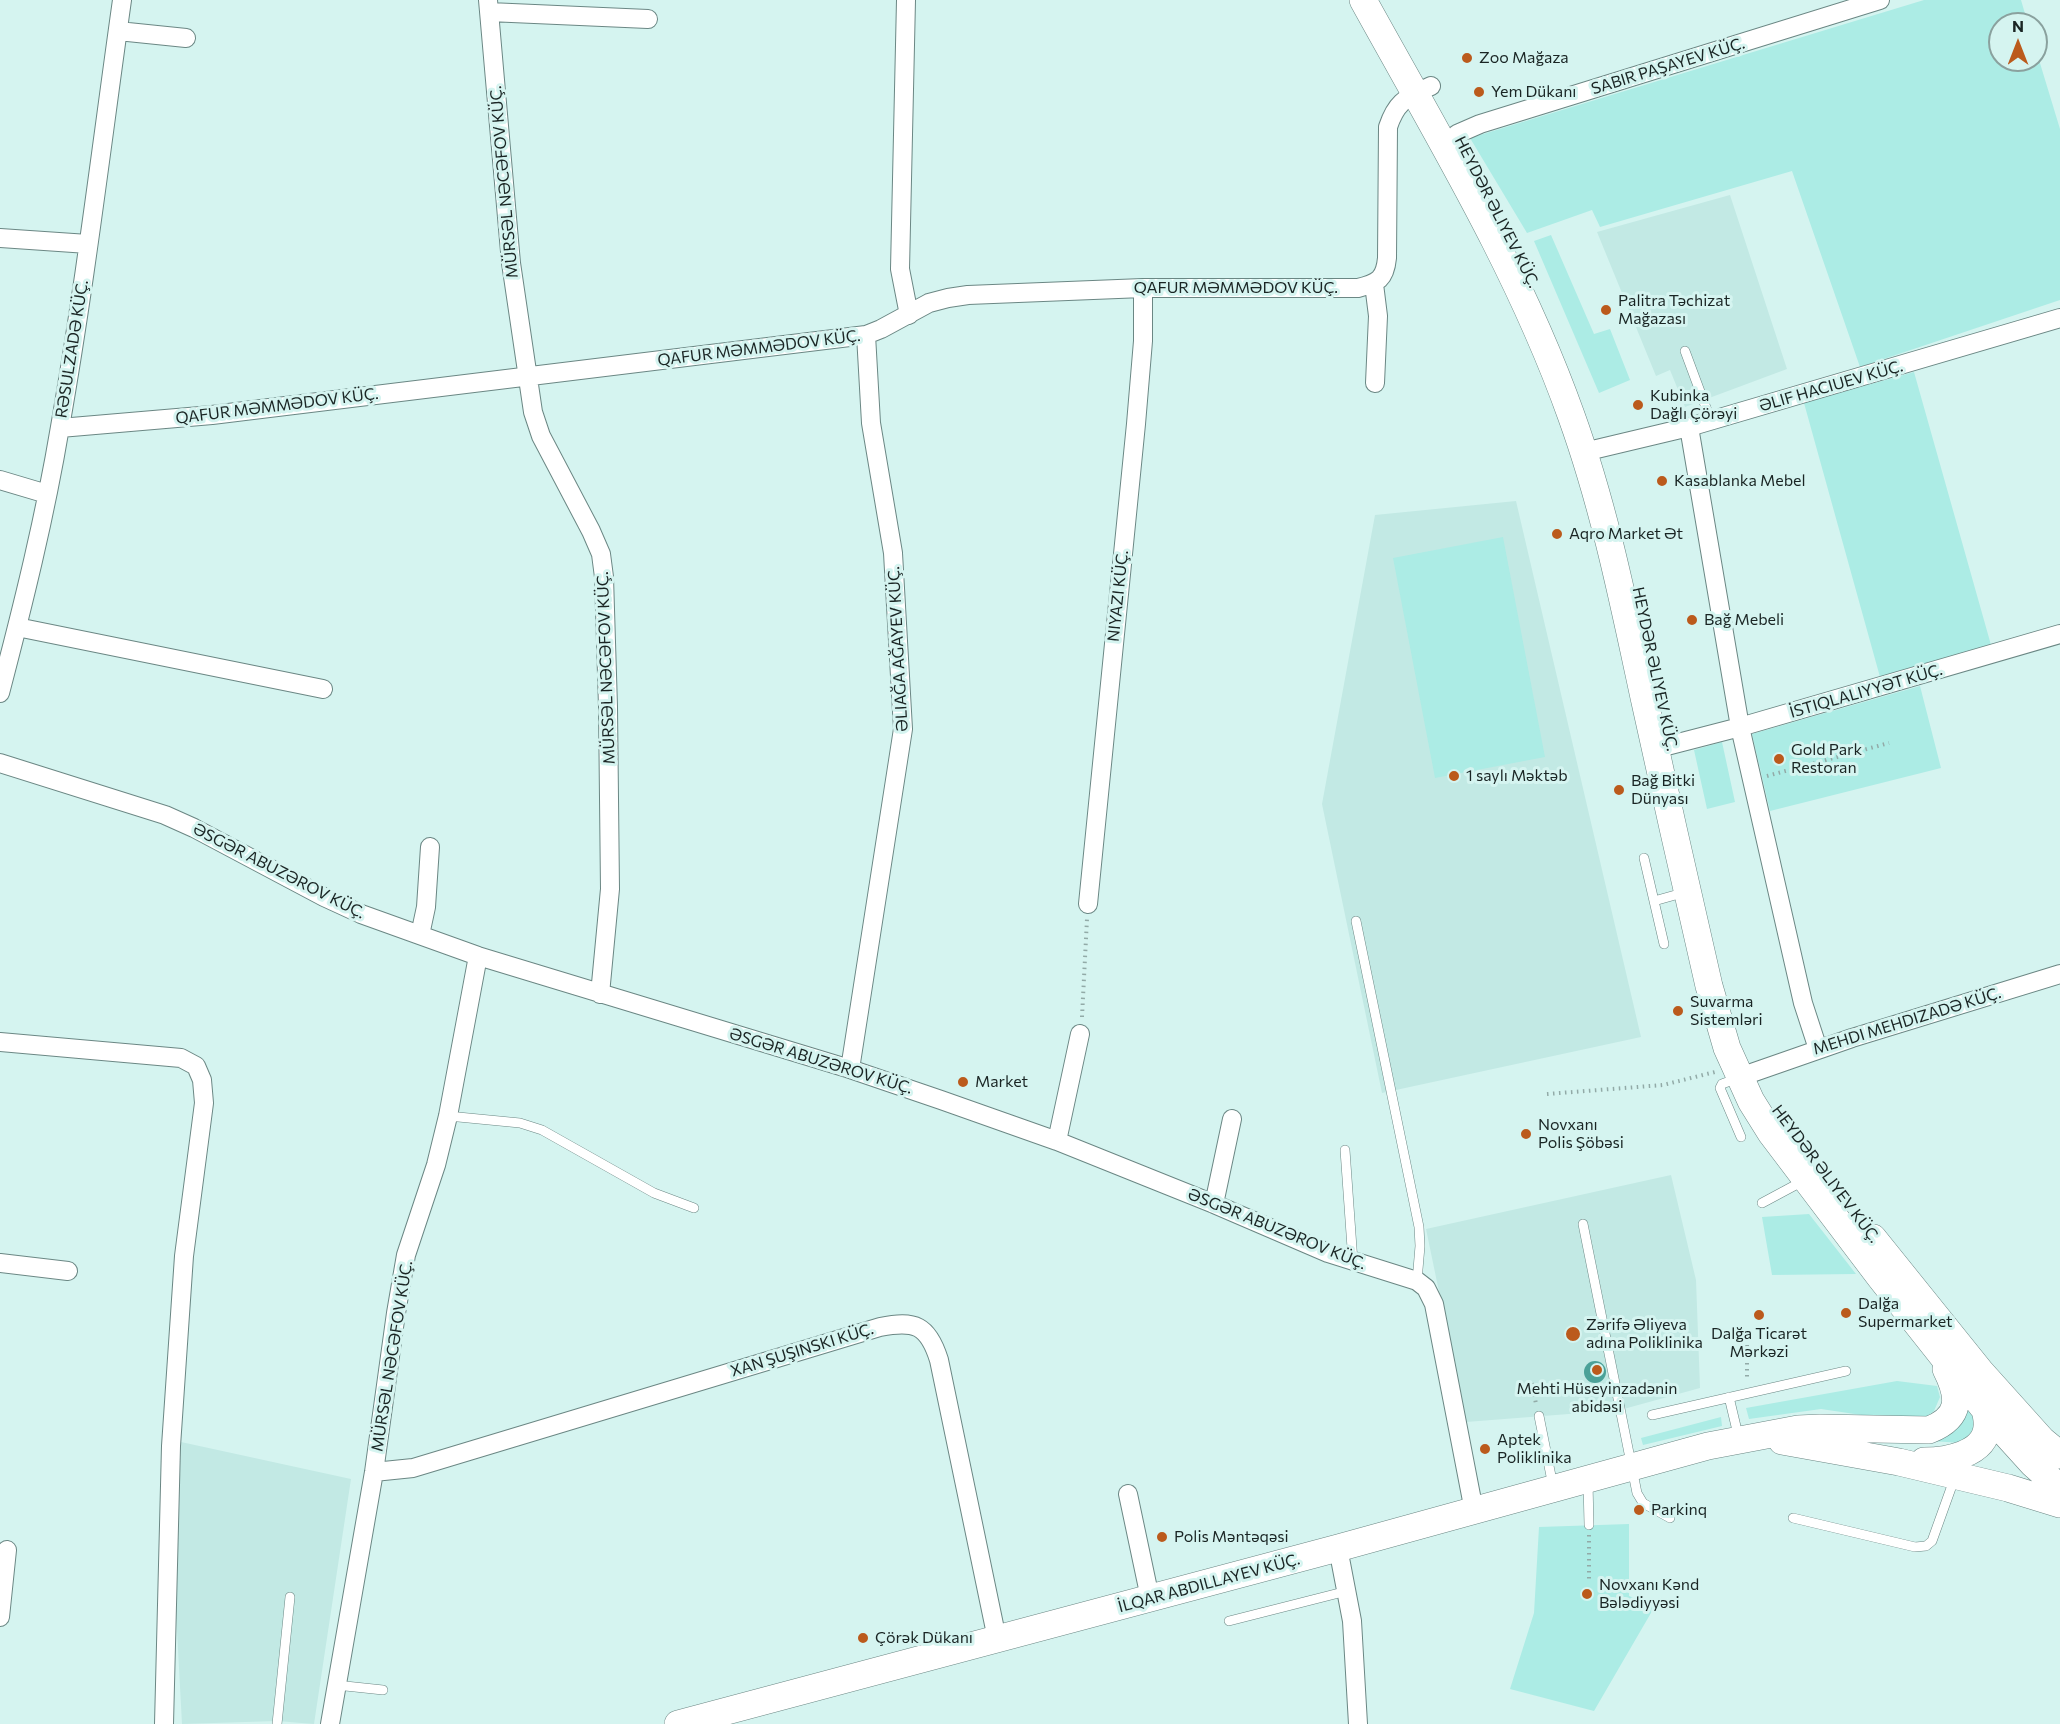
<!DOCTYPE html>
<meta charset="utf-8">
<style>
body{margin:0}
#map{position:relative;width:2060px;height:1724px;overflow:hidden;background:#d5f4f0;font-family:Commissioner,sans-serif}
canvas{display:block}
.north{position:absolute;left:1988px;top:12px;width:60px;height:60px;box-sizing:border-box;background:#d5f4f0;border:2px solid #8aa19e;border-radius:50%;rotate:0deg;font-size:16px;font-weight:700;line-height:24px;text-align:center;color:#1a2524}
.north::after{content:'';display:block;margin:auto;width:21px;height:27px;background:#bb5a1c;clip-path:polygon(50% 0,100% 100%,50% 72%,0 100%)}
</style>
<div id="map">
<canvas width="2060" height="1724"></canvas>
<div class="north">N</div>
</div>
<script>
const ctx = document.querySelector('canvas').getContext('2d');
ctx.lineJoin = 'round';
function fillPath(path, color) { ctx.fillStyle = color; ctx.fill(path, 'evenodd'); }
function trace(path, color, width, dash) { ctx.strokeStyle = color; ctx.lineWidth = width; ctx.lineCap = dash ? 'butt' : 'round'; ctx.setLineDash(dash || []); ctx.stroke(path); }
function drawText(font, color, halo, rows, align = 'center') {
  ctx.font = font + ' Commissioner,sans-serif'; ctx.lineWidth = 6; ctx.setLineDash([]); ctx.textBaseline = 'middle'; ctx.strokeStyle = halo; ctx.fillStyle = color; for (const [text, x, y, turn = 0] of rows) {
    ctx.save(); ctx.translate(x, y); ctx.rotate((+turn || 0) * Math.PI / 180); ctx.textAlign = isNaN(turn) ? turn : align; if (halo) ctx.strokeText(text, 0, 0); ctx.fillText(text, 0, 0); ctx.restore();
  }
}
fillPath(new Path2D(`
 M1730 195 1787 369 1685 407 1670 370 1656 376 1597 232Z
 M1516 501 1641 1037 1382 1093 1322 804 1375 515Z
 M1671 1175 1696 1280 1700 1388 1620 1410 1466 1422 1426 1229Z
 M181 1442 351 1479 314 1724 277 1721 182 1724 176 1612Z`), '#c2e9e4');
fillPath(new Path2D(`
 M1924 0H2021L2028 24H2000V60H2036V50L2060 129V300L1860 367 1792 171 1600 227 1592 210 1527 233 1470 138Z
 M1551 235 1594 334 1610 329 1630 380 1599 393 1534 241Z
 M1914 372 1991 645 1880 677 1804 403Z
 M1503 537 1545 757 1435 778 1393 558Z
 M1920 686 1941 768 1770 811 1752 734Z
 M1722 742 1735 802 1707 809 1694 750Z
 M1809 1214 1856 1274 1772 1275 1762 1217Z
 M1897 1381 1937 1386 1940 1397 1934 1411 1926 1417 1902 1421 1821 1409 1749 1419 1746 1408Z
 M1965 1404 1980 1425 1962 1443 1931 1441Z
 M1721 1417 1722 1426 1643 1445 1641 1438Z
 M1629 1524V1596L1655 1606 1594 1711 1510 1689 1534 1613 1539 1527Z`), '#acece5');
fillPath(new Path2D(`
 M1584 1372a11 11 0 1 1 22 0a11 11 0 1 1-22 0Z`), '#4ba198');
const service = new Path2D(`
 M1685 351 1711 421
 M1644 858 1664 944
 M1654 901 1686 892
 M1356 921 1419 1227 1420 1246 1417 1281
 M1738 1078 1722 1084 1720 1088 1741 1137
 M448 1116 520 1123 542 1130 654 1193 694 1208
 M1345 1150 1353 1262
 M1762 1203 1803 1181
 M1583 1224 1637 1493 1643 1503 1670 1518
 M1729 1397 1739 1439
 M1652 1415 1846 1371
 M1539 1416 1553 1486
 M1588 1482 1589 1525
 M1793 1518 1915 1547 1926 1546 1932 1541 1955 1477
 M1229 1621 1347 1591
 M336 1685 383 1690
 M277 1724 290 1597`);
const minor = new Path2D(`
 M488 0 511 263 533 412 541 436 591 531 601 554 604 577 608 707 610 889 600 994
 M906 0 900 269 909 315
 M489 12 648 19
 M118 31 186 38
 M1457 134 1480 124 1880 0
 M0 238 88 244
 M1374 284 1378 316 1375 383
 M1689 427 1740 727 1803 1003 1818 1049
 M60 428 212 415 866 335 881 329 929 303 948 298 968 295 1143 288H1358C1378 283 1385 279 1387 258L1388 127C1397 100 1407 98 1431 86
 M1584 452 1689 427 2060 318
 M0 480 47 494
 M17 627 323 689
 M0 693C23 605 45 517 60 427 85 285 102 142 122 0
 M1655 749 1740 727 2060 634
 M0 763 165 815 194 828 324 897 361 914 478 956 850 1069 941 1100 1057 1141 1214 1204 1328 1253 1417 1281 1426 1288 1434 1304 1474 1511
 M1088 904 1136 424 1143 341V288
 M420 935 426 907 430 847
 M0 1042 181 1058 196 1066 202 1080 204 1103 184 1256 171 1446 164 1724
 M850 1069 903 729 893 553 871 423 866 335
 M1740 1077 1852 1038 2060 974
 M1057 1141 1080 1034
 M1214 1204 1232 1119
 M0 1263 68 1271
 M374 1472 413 1468 880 1327C915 1320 928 1325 939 1360L997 1639
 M1128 1494 1150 1598
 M1338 1548 1352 1621 1358 1724
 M0 1617 7 1550
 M330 1724 374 1472 396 1313 406 1255 436 1165 448 1116 478 956`);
const primary = new Path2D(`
 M1363 0C1438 136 1519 269 1571 415 1605 509 1624 605 1645 702 1666 797 1687 891 1709 986L1727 1048 1751 1101 1771 1133 1880 1277 1994 1421 2033 1464 2060 1488
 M1873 1238 1980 1371 2042 1440 2060 1455
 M1782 1441 1899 1462 2008 1488 2060 1504
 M1924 1461C1945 1461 1985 1455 1987 1427 1988 1419 1985 1411 1984 1403
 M678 1724 1338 1548 1708 1446 1798 1429 1820 1428 1929 1430C1962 1417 1960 1397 1946 1369`);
trace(service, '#6b8784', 10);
trace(minor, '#6b8784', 20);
trace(primary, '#6b8784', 28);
trace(new Path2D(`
 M1767 776 1889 743
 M1082 1017 1087 919
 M1547 1094 1663 1085 1715 1072
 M1747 1333V1380
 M1532 1383 1536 1404
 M1589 1535V1583`), '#92aaa7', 4, [1.5, 4.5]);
trace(service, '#fff', 9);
trace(minor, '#fff', 18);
trace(primary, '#fff', 27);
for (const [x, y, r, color] of [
 [1467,58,6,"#bb5a1c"],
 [1479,92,6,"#bb5a1c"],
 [1606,310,6,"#bb5a1c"],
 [1638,405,6,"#bb5a1c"],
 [1662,481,6,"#bb5a1c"],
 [1557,534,6,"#bb5a1c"],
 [1692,620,6,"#bb5a1c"],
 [1779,759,6,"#bb5a1c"],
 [1454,776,6,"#bb5a1c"],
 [1619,790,6,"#bb5a1c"],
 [1678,1011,6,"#bb5a1c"],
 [963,1082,6,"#bb5a1c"],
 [1526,1134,6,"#bb5a1c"],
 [1846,1313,6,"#bb5a1c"],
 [1759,1315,6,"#bb5a1c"],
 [1573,1334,8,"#bb5a1c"],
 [1597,1370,6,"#bb5a1c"],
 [1485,1449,6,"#bb5a1c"],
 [1639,1510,6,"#bb5a1c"],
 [1162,1537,6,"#bb5a1c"],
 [1587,1594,6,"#bb5a1c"],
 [863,1638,6,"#bb5a1c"]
]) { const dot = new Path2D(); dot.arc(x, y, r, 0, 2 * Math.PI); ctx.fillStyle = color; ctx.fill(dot); trace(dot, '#d5f4f0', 2); }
drawText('16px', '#1a2524', '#d5f4f0', [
 ["Zoo Mağaza",1479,58],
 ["Yem Dükanı",1491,92],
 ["Palitra Təchizat",1618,301],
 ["Mağazası",1618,319],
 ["Kubinka",1650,396],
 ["Dağlı Çörəyi",1650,414],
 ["Kasablanka Mebel",1674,481],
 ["Aqro Market Ət",1569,534],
 ["Bağ Mebeli",1704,620],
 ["Gold Park",1791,750],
 ["Restoran",1791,768],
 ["1 saylı Məktəb",1466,776],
 ["Bağ Bitki",1631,781],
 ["Dünyası",1631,799],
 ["Suvarma",1690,1002],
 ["Sistemləri",1690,1020],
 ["Market",975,1082],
 ["Novxanı",1538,1125],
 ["Polis Şöbəsi",1538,1143],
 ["Dalğa",1858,1304],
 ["Supermarket",1858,1322],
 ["Zərifə Əliyeva",1586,1325],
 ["adına Poliklinika",1586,1343],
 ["Dalğa Ticarət",1759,1334,"center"],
 ["Mərkəzi",1759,1352,"center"],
 ["Mehti Hüseyinzadənin",1597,1389,"center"],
 ["abidəsi",1597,1407,"center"],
 ["Aptek",1497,1440],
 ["Poliklinika",1497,1458],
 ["Parkinq",1651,1510],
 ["Polis Məntəqəsi",1174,1537],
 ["Novxanı Kənd",1599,1585],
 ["Bələdiyyəsi",1599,1603],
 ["Çörək Dükanı",875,1638]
], 'left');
drawText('16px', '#1a2524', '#d5f4f0', [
 ["SABIR PAŞAYEV KÜÇ.",1668,66,-17],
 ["MÜRSƏL NƏCƏFOV KÜÇ.",504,182,-95],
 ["HEYDƏR ƏLIYEV KÜÇ.",1497,212,63],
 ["QAFUR MƏMMƏDOV KÜÇ.",1236,288],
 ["QAFUR MƏMMƏDOV KÜÇ.",759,348,-7],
 ["RƏSULZADƏ KÜÇ.",72,349,-81],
 ["ƏLIF HACIUEV KÜÇ.",1831,386,-16],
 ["QAFUR MƏMMƏDOV KÜÇ.",277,406,-7],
 ["NIYAZI KÜÇ.",1118,596,-84],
 ["ƏLIAĞA AĞAYEV KÜÇ.",898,649,-93],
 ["MÜRSƏL NƏCƏFOV KÜÇ.",606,668,-92],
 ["HEYDƏR ƏLIYEV KÜÇ.",1655,669,78],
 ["İSTIQLALIYYƏT KÜÇ.",1866,691,-16],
 ["ƏSGƏR ABUZƏROV KÜÇ.",279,871,27],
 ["MEHDI MEHDIZADƏ KÜÇ.",1907,1021,-17],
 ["ƏSGƏR ABUZƏROV KÜÇ.",821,1061,17],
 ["HEYDƏR ƏLIYEV KÜÇ.",1826,1174,53],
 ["ƏSGƏR ABUZƏROV KÜÇ.",1277,1229,22],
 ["XAN ŞUŞINSKI KÜÇ.",802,1350,-17],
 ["MÜRSƏL NƏCƏFOV KÜÇ.",392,1356,-81],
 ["İLQAR ABDILLAYEV KÜÇ.",1209,1583,-15]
]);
</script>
